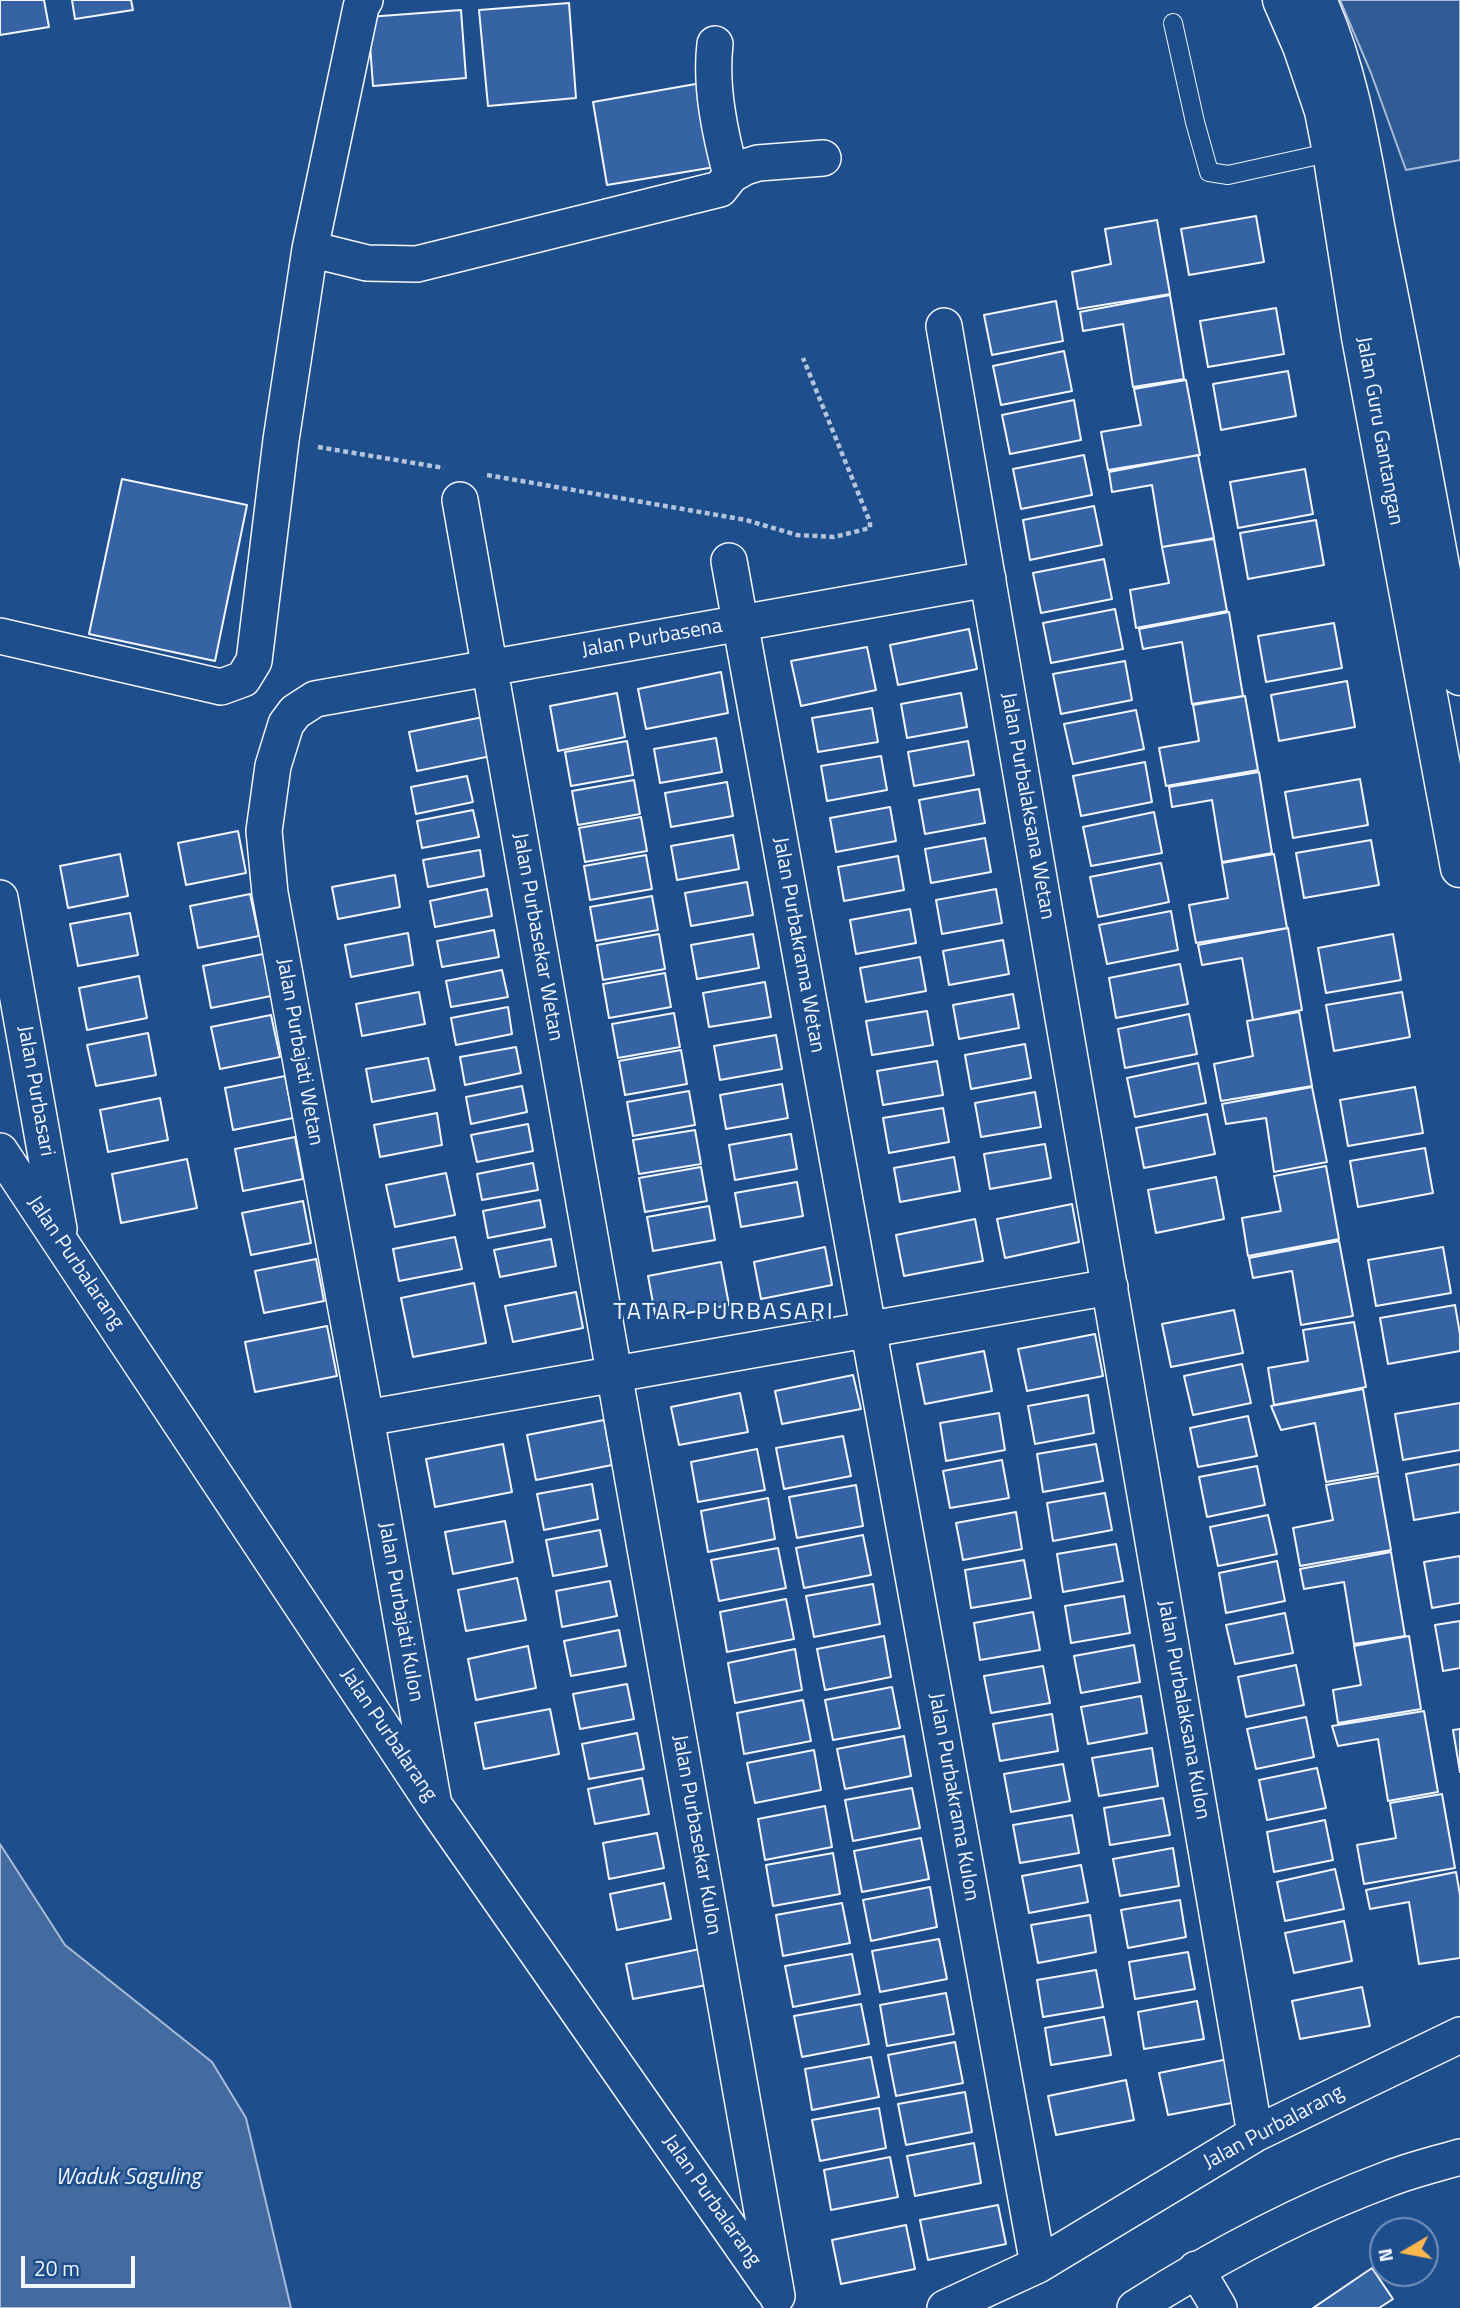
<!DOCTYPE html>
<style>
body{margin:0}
#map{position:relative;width:1460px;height:2308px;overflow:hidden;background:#1f4e8c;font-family:"Titillium Web",sans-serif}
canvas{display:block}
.north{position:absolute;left:1369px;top:2217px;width:70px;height:70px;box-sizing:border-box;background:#1f4e8c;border:2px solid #7391ba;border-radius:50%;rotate:260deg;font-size:19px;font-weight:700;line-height:28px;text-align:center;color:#f2f6ff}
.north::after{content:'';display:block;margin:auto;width:24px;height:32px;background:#ffb74d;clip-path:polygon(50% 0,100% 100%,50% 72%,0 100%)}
.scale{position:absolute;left:21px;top:2256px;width:114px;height:32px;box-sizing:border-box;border:4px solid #f2f6ff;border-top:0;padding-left:9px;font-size:21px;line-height:24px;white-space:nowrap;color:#f2f6ff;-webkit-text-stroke:5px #1f4e8c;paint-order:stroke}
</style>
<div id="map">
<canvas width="1460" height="2308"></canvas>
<div class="north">N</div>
<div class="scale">20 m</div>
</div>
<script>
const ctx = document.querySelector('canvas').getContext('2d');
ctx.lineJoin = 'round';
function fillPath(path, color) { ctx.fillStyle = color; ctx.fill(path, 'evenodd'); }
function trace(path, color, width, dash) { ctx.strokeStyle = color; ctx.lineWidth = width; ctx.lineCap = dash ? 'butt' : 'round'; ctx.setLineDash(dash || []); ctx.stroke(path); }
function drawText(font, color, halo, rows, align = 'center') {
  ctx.font = font + ' "Titillium Web",sans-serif'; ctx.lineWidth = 5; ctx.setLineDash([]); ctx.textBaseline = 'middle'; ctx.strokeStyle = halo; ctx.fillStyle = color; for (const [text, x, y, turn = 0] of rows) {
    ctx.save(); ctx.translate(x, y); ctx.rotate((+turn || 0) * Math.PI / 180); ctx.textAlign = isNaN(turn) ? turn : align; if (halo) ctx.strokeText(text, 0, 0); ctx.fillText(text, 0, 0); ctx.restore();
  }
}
const built = new Path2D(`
 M1340 0H1460V160L1406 170 1371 73Z`);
fillPath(built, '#305b95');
trace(built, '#a8bbd7', 2);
const water = new Path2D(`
 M0 1844 65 1945 212 2062 246 2118 291 2308H0Z`);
fillPath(water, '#446ba0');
trace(water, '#a8bbd7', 2);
const building = new Path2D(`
 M0 0H44L49 27 0 35Z
 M72 0H131L133 10 75 19Z
 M569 3 576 98 488 106 479 10Z
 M461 10 466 78 373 86 368 17Z
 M707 82 721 166 607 185 593 102Z
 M1256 216 1264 262 1189 275 1181 229Z
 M1157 220 1170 294 1078 309 1072 272 1111 264 1105 229Z
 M1170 295 1184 379 1133 387 1123 324 1083 331 1080 312Z
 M1056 301 1063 341 992 355 984 315Z
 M1276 308 1284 354 1208 367 1200 321Z
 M1064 351 1072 391 1001 405 993 366Z
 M1288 371 1296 416 1221 430 1213 384Z
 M1186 380 1200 455 1108 470 1101 432 1141 425 1134 389Z
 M1074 400 1081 440 1010 454 1002 415Z
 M1084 455 1092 495 1021 509 1013 469Z
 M1198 455 1214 538 1162 547 1152 485 1112 492 1109 472Z
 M1305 469 1313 514 1238 528 1230 482Z
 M122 479 247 505 215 661 89 634Z
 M1094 506 1102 545 1030 560 1023 520Z
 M1316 520 1324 565 1248 579 1240 533Z
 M1214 539 1227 611 1136 628 1130 590 1169 583 1162 547Z
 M1104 559 1112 599 1041 613 1033 573Z
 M1115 609 1123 649 1051 663 1043 623Z
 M1229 612 1243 696 1192 704 1182 642 1143 649 1139 629Z
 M1334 623 1342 668 1266 682 1258 636Z
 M969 629 977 669 898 685 890 645Z
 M867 647 876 690 801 706 791 661Z
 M1125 661 1132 700 1061 714 1053 674Z
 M721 672 728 713 646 729 638 689Z
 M1347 681 1355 727 1279 741 1271 695Z
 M617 693 625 737 558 751 550 706Z
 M961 693 967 727 907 738 901 704Z
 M1245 696 1258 770 1166 786 1159 748 1199 741 1193 705Z
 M872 708 878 742 818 752 812 718Z
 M1136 710 1144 749 1073 764 1064 724Z
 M488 716 496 755 417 771 409 732Z
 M716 738 722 772 660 783 654 749Z
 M627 741 633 775 571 786 565 752Z
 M968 741 974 775 914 786 908 752Z
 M881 756 887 790 827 801 821 766Z
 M1145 762 1152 802 1081 816 1073 776Z
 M1259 772 1272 853 1222 862 1212 800 1172 807 1169 787Z
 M467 776 473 802 416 814 411 787Z
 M1360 779 1368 825 1293 838 1285 792Z
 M634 780 640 814 578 825 572 791Z
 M727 782 733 816 671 827 665 793Z
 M979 789 985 823 925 834 919 800Z
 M890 807 896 841 836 852 830 818Z
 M473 810 479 837 422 848 417 821Z
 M1154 812 1162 853 1091 866 1083 827Z
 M641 817 647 851 585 862 579 828Z
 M238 831 246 873 186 885 178 843Z
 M733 835 739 869 677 880 671 846Z
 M985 838 991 872 931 883 925 849Z
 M1371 840 1379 885 1304 898 1296 853Z
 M480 850 484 876 428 887 423 860Z
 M120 854 128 896 68 908 60 866Z
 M1274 854 1287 928 1196 943 1189 905 1228 898 1222 863Z
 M646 855 652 889 590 900 584 866Z
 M898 856 904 890 844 901 838 867Z
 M1161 863 1169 902 1098 917 1090 877Z
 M395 875 400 907 338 919 332 887Z
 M747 882 753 915 691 926 685 893Z
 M487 889 492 916 435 927 430 901Z
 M996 889 1002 923 942 934 936 900Z
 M250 894 259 936 198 948 190 906Z
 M652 896 658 930 596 941 590 907Z
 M910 909 916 943 856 954 850 920Z
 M1171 911 1178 950 1107 964 1099 925Z
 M130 913 138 955 78 966 70 924Z
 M1288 928 1302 1010 1253 1020 1242 958 1202 965 1198 945Z
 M494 930 499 957 442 967 437 941Z
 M408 933 413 965 351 977 345 945Z
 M659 934 665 969 603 980 597 945Z
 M753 934 759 968 697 979 691 945Z
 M1393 934 1401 980 1326 993 1318 948Z
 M1003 940 1009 974 949 985 943 951Z
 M263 954 271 996 211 1008 203 966Z
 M920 957 926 991 866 1002 860 968Z
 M1180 964 1188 1004 1116 1018 1109 978Z
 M502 970 508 997 451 1007 446 981Z
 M665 973 671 1007 609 1018 603 984Z
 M139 976 147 1018 87 1030 79 988Z
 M765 982 771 1017 709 1027 703 993Z
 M419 992 425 1024 362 1036 356 1004Z
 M1402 992 1410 1037 1334 1051 1326 1005Z
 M1013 994 1019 1028 959 1039 953 1005Z
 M508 1007 512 1034 456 1045 451 1018Z
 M927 1011 933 1045 872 1055 866 1021Z
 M1299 1012 1312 1086 1221 1101 1214 1064 1253 1056 1247 1021Z
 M674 1013 680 1047 618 1058 612 1024Z
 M1189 1014 1197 1054 1125 1068 1118 1029Z
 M271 1015 280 1057 220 1069 211 1027Z
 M148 1033 156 1075 96 1086 87 1045Z
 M776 1035 782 1069 720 1080 714 1046Z
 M1025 1044 1031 1078 971 1089 965 1055Z
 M516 1047 521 1073 465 1085 460 1057Z
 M681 1050 687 1084 625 1095 619 1061Z
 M428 1058 435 1090 372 1102 366 1069Z
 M937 1061 943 1095 883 1105 877 1071Z
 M1198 1063 1206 1103 1135 1117 1127 1078Z
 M285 1076 293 1118 233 1130 225 1088Z
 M782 1084 788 1118 726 1129 720 1095Z
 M522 1086 527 1112 471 1124 466 1097Z
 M1312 1087 1327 1162 1274 1172 1266 1118 1226 1124 1222 1104Z
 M1415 1087 1423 1133 1348 1146 1340 1100Z
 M689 1091 695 1125 633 1136 627 1102Z
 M1035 1092 1041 1127 981 1137 975 1103Z
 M160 1098 168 1140 108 1152 100 1110Z
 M943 1108 949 1142 889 1153 883 1118Z
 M437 1113 442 1145 380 1157 374 1125Z
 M1207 1114 1215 1154 1144 1168 1136 1128Z
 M528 1124 533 1151 477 1162 471 1135Z
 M695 1130 701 1164 639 1174 633 1140Z
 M791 1134 797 1169 735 1180 729 1145Z
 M295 1137 303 1179 243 1191 235 1149Z
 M1045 1144 1051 1178 990 1189 984 1154Z
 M1425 1148 1433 1193 1358 1207 1350 1161Z
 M954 1157 960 1191 900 1202 894 1168Z
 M187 1159 197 1208 121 1223 112 1174Z
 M533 1163 538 1190 482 1200 477 1174Z
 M1326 1166 1339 1239 1248 1256 1242 1218 1281 1211 1274 1176Z
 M701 1167 707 1201 645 1212 639 1178Z
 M446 1173 455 1215 395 1227 386 1185Z
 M1216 1177 1224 1219 1156 1233 1148 1190Z
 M797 1182 803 1216 741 1227 735 1193Z
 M540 1200 545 1227 488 1238 483 1211Z
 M303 1201 311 1243 251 1255 242 1213Z
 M1072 1204 1079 1242 1005 1258 997 1219Z
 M709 1206 715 1240 653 1251 647 1217Z
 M975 1219 983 1261 904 1276 896 1235Z
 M455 1237 462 1269 399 1281 393 1249Z
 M551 1239 556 1266 500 1277 494 1250Z
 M1339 1241 1353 1316 1301 1325 1292 1271 1253 1278 1249 1258Z
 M825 1247 832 1285 761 1299 754 1262Z
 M1443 1247 1451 1293 1376 1306 1368 1260Z
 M316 1259 324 1301 264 1313 255 1271Z
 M721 1262 729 1305 656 1319 648 1276Z
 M474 1283 486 1343 413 1357 401 1298Z
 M576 1292 583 1328 513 1342 505 1306Z
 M1455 1305 1460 1334V1351L1388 1364 1380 1318Z
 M1234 1310 1243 1353 1171 1367 1162 1324Z
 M1354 1322 1366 1387 1274 1405 1268 1368 1308 1361 1303 1330Z
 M327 1326 337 1376 255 1392 245 1342Z
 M1095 1334 1103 1376 1027 1391 1018 1349Z
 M984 1351 992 1391 925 1404 917 1364Z
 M1242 1364 1251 1403 1193 1415 1184 1376Z
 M853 1375 861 1409 782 1424 775 1391Z
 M1363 1389 1378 1473 1326 1482 1315 1423 1281 1430 1271 1406Z
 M740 1393 748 1432 679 1445 671 1407Z
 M1088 1395 1094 1433 1035 1444 1028 1406Z
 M1460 1403V1450L1403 1460 1395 1414Z
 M999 1413 1005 1450 946 1461 940 1423Z
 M1248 1416 1257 1456 1198 1467 1190 1428Z
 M604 1420 612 1465 536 1480 527 1435Z
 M843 1436 851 1476 784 1489 776 1448Z
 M503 1444 512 1492 435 1507 426 1459Z
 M1096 1444 1103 1481 1043 1492 1037 1454Z
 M757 1449 765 1490 698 1502 691 1462Z
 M1002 1460 1009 1498 950 1508 943 1471Z
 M1460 1464V1512L1414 1520 1406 1474Z
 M1257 1466 1265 1505 1207 1517 1199 1477Z
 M1378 1476 1391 1550 1300 1566 1293 1528 1333 1520 1326 1485Z
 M592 1484 598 1519 544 1530 537 1494Z
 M856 1485 863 1526 797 1538 789 1497Z
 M1105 1493 1112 1530 1053 1541 1047 1503Z
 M768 1498 775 1539 708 1552 701 1511Z
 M1016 1512 1022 1549 963 1560 956 1523Z
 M1268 1515 1277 1554 1218 1566 1210 1527Z
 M505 1521 513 1562 453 1574 445 1532Z
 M600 1530 607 1566 553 1576 546 1540Z
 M863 1535 871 1575 804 1588 796 1548Z
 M1116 1544 1123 1581 1063 1592 1057 1554Z
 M778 1548 786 1588 719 1601 711 1560Z
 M1391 1552 1405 1636 1354 1644 1344 1582 1304 1589 1300 1569Z
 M1460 1556V1603L1432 1608 1424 1562Z
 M1024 1560 1031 1598 971 1608 965 1570Z
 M1277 1561 1285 1601 1226 1613 1219 1573Z
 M517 1578 526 1620 466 1631 458 1590Z
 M610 1581 617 1616 562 1627 556 1591Z
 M873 1584 880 1624 814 1637 806 1596Z
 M1124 1596 1130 1633 1071 1643 1065 1606Z
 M786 1599 794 1639 727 1652 720 1612Z
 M1033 1612 1040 1650 980 1660 974 1623Z
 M1285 1613 1293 1653 1235 1664 1226 1625Z
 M1460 1621V1668L1443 1671 1435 1625Z
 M619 1630 626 1666 571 1676 564 1641Z
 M884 1636 891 1677 825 1690 817 1649Z
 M1409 1636 1421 1709 1338 1723 1333 1690 1361 1685 1354 1646Z
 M1134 1645 1140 1682 1081 1693 1074 1656Z
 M528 1646 536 1688 476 1700 468 1659Z
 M795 1649 802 1690 735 1703 728 1663Z
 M1296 1665 1304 1705 1246 1717 1238 1677Z
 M1043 1666 1050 1703 991 1713 984 1676Z
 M627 1684 634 1719 580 1729 573 1694Z
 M892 1687 900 1728 833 1740 825 1700Z
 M1141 1696 1147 1733 1088 1744 1081 1707Z
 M803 1700 811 1741 744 1754 737 1713Z
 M550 1709 559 1754 484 1769 475 1723Z
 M1424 1711 1438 1792 1388 1801 1378 1739 1338 1746 1332 1726Z
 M1052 1714 1058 1751 1000 1761 993 1724Z
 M1306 1717 1314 1757 1256 1769 1247 1729Z
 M1460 1729V1772L1453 1730Z
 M637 1733 644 1769 589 1779 582 1744Z
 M904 1736 911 1776 845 1789 837 1749Z
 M1152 1748 1158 1786 1099 1796 1092 1758Z
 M814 1750 821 1790 755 1803 747 1763Z
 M1063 1764 1070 1801 1011 1812 1004 1774Z
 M1317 1768 1326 1808 1267 1820 1259 1780Z
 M642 1778 649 1814 595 1824 588 1789Z
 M912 1788 920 1828 853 1841 845 1800Z
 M1442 1794 1455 1868 1364 1884 1357 1845 1396 1838 1390 1803Z
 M1163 1798 1170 1835 1110 1845 1104 1808Z
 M825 1806 832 1847 765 1860 758 1819Z
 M1072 1815 1079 1853 1020 1863 1013 1825Z
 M1325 1820 1333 1860 1274 1872 1267 1832Z
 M657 1833 664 1868 609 1879 603 1843Z
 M921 1838 929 1879 862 1892 854 1851Z
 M1173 1848 1179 1886 1120 1896 1113 1859Z
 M833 1853 840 1894 773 1906 766 1865Z
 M1081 1865 1088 1902 1029 1913 1022 1876Z
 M1335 1869 1344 1909 1285 1921 1277 1882Z
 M1456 1872 1460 1895V1958L1419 1964 1409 1902 1370 1909 1366 1890Z
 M664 1883 671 1919 617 1930 610 1894Z
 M930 1887 937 1927 871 1941 863 1900Z
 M1180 1900 1186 1937 1128 1948 1121 1910Z
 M842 1903 850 1943 783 1956 776 1915Z
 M1090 1915 1096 1952 1038 1963 1031 1925Z
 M1344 1921 1352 1961 1294 1973 1285 1933Z
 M939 1939 947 1979 880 1992 872 1951Z
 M705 1948 712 1984 633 1999 626 1964Z
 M1188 1952 1195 1989 1135 1999 1129 1962Z
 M852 1954 860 1994 793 2007 785 1966Z
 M1096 1970 1103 2007 1043 2017 1037 1980Z
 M1362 1987 1370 2026 1300 2039 1292 2001Z
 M946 1993 954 2034 887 2046 880 2005Z
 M1197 2001 1204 2039 1144 2049 1138 2012Z
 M861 2004 869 2044 802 2057 794 2016Z
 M1104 2017 1111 2055 1051 2065 1045 2028Z
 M955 2042 963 2083 896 2096 888 2055Z
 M871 2057 879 2097 812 2110 805 2069Z
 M1233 2058 1242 2101 1168 2115 1159 2073Z
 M1126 2080 1134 2120 1056 2135 1048 2096Z
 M965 2092 972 2132 906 2145 898 2104Z
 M879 2108 886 2148 820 2161 812 2120Z
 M974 2143 981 2183 915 2196 907 2156Z
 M890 2157 898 2197 831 2210 824 2170Z
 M998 2205 1006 2244 928 2260 920 2220Z
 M906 2225 915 2269 841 2284 832 2240Z
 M1372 2268 1393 2299 1379 2308H1313Z`);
fillPath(building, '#3563a3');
trace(building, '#f2f6ff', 2);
const service = new Path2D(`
 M1173 23 1195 122 1209 172 1228 175 1332 152`);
const minor = new Path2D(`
 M715 44C710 87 720 133 731 175
 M310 249 367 263 417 264 720 189 731 175 745 167 758 163 823 158
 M944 326 1255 2134
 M460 500 777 2296
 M729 561 1038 2265
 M0 636 221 687 243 679 254 661 281 440 310 249 361 7 365 0
 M0 898 59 1229
 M0 1151 434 1805 772 2289
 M366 1418 1110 1287
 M434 1805 366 1418 270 893 264 831 273 766 286 724 295 712 315 699 988 579
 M1196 2269 1219 2308
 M945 2308 1038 2265 1255 2134 1460 2035
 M1135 2308C1215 2257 1299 2212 1388 2179 1411 2170 1436 2164 1460 2157`);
const tertiary = new Path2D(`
 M1282 0 1302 46 1324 111 1332 152 1361 337 1460 868
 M1317 0C1352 77 1363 164 1379 247 1408 389 1434 532 1460 676`);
trace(service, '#f2f6ff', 20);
trace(minor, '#f2f6ff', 38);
trace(tertiary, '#f2f6ff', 41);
trace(new Path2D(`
 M318 447 444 468
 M487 475 746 520 797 535 834 537 870 528V522L803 358`), '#b3c4dc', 4.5, [5, 3.5]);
trace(service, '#1f4e8c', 18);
trace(minor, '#1f4e8c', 35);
trace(tertiary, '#1f4e8c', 38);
drawText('21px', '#f2f6ff', '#1f4e8c', [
 ["Jalan Guru Gantangan",1379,431,80],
 ["Jalan Purbasena",652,639,-10],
 ["Jalan Purbalaksana Wetan",1027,806,80],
 ["Jalan Purbasekar Wetan",537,937,80],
 ["Jalan Purbakrama Wetan",798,945,80],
 ["Jalan Purbajati Wetan",299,1052,80],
 ["Jalan Purbasari",35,1091,80],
 ["Jalan Purbalarang",75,1263,56],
 ["Jalan Purbajati Kulon",400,1612,80],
 ["Jalan Purbalaksana Kulon",1183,1710,80],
 ["Jalan Purbalarang",388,1735,56],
 ["Jalan Purbakrama Kulon",953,1797,80],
 ["Jalan Purbasekar Kulon",696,1835,80],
 ["Jalan Purbalarang",1274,2128,-28],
 ["Jalan Purbalarang",711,2201,55]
]);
drawText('italic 23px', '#f2f6ff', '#1f4e8c', [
 ["Waduk Saguling",128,2178]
]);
ctx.letterSpacing = '2px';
drawText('24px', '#f2f6ff', '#1f4e8c', [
 ["TATAR PURBASARI",724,1313]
]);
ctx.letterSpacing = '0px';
</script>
